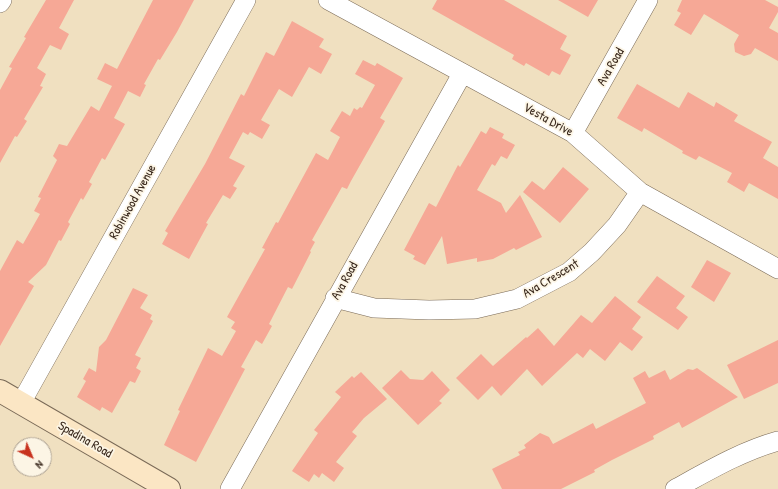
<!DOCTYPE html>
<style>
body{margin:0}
#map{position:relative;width:778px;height:489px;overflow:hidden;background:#f0e0c0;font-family:"Patrick Hand",sans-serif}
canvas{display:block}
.north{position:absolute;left:12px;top:437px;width:40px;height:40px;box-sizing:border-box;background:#fcf5e5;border:1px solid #afa495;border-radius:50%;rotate:136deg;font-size:11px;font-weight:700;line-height:16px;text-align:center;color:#3b2a1e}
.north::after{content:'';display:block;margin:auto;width:14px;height:18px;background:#c8321e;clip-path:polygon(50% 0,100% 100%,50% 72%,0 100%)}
</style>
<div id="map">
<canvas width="778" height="489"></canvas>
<div class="north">N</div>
</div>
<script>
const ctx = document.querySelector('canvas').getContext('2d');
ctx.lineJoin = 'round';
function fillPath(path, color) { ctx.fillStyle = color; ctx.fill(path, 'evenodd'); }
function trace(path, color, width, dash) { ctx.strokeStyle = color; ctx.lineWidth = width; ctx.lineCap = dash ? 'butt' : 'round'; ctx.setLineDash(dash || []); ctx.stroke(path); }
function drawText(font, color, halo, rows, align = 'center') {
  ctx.font = font + ' "Patrick Hand",sans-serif'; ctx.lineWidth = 3.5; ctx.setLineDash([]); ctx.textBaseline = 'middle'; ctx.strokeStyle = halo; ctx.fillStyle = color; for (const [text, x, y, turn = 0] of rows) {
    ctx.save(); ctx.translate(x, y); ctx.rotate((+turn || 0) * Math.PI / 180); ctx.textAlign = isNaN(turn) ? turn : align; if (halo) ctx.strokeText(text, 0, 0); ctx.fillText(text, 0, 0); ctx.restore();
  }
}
fillPath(new Path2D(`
 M46 0H74L59 28 69 34 61 50 50 45 37 68 46 74 40 86 43 87 24 119 27 121 17 137 15 136 0 163V90L12 68 9 67 26 38 24 37Z
 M153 0H194L177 32 160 60 158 59 144 84 146 85 140 97 128 91 114 118 125 124 105 160 102 158 89 182 92 184 83 200 81 198 68 222 70 224 61 241 59 240 46 265 28 282 34 286 0 346V271L17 240 23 244 40 214 34 211 41 198 38 197 57 160 53 156 59 144 67 146 91 106 99 111 112 86 97 79 105 63 117 69Z
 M437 0H504L567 36 560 49 571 55 560 75 552 71 549 76 526 63 524 66 512 59 514 55 432 9Z
 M558 0H598L588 17Z
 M682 0H765L778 7V12L769 28 778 33V61L755 48 751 54 744 56 735 52 734 44 739 35 704 14 691 35 674 25 681 13 677 11Z
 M292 21 324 39 319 47 332 54 321 74 309 67 292 97 279 89 261 120 270 125 262 139 250 132 248 135 243 132 229 158 245 166 233 186 237 188 230 199 223 195 206 223 208 224 189 259 162 244 168 233 165 231 205 164 241 94 244 96 266 52 274 56Z
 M363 60 375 66 377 63 403 78 380 118 385 121 351 181 347 189 342 187 312 240 315 242 310 251 311 252 292 289 288 287 269 324 272 326 262 344 256 340 241 367 245 369 196 462 164 445 180 411 178 410 208 348 222 356 236 331 231 328 235 322 227 317 265 249 262 248 276 222 278 223 316 153 328 160 340 137 330 131 342 111 350 116 354 108 357 110 360 107 362 108 375 85 355 74Z
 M637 84 679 108 688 92 714 107 716 102 738 115 734 121 772 142 763 158 778 167V199L749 183 744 192 727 182 732 173 699 156 696 160 682 153 683 151 644 128 642 132 617 118Z
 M490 127 504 134 502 138 515 145 507 159 501 156 495 166 492 164 477 190 501 203 506 213 520 195 542 237 516 250 514 248 493 259 477 262V258L447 264 442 236 425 265 413 259 415 256 404 250 429 203 436 207 458 165 460 167 481 131 486 134Z
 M563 167 589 189 560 223 523 192 532 181 544 190Z
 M707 260 731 273 714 302 691 287Z
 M657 276 685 296 676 308 688 317 678 330 637 302Z
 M133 288 148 295 140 308 152 315 150 319 153 321 135 355 141 358 136 368 141 371 135 383 130 381 112 413 102 407 100 411 77 397 86 381 83 379 89 368 96 372 99 347 106 340Z
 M615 296 641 317 632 329 643 337 632 351 620 342 605 361 590 349 583 358 577 353 542 386 527 369 501 396 492 386 478 400 456 378 481 354 493 366 526 337 527 338 538 328 554 346 581 315 592 323Z
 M778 340V383L744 399 727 365Z
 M697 368 738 397 682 428 679 422 653 436 654 439 612 460 594 470 595 472 561 489H502L492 469 520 455 518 452 526 448 524 445 540 433 549 437 553 444 593 423 596 429 646 403 633 378 645 371 649 378 665 370 670 380 688 369 693 370Z
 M401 370 410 379 423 380 432 371 450 390 439 401 442 403 418 425 382 388Z
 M361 372 387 399 364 418 352 432 357 436 336 462 344 468 334 482 322 473 319 478 314 474 309 482 292 471 318 433 314 430 341 397 335 392 352 376 354 378Z`), '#f6a896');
const street = new Path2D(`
 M328 0 573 133 640 192 778 269
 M0 3 2 0
 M573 133 648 0
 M335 298 374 308 429 310 475 309 517 299 569 272 592 252 617 225 640 192
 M21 403 246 0
 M230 489 462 74
 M675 489C708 471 742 451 778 441`);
const secondary = new Path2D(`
 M0 391 169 489`);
trace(street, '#7a6a57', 20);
trace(secondary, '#7a6a57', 24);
trace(street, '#fff', 19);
trace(secondary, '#fbe6c4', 22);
drawText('13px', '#3b2a1e', '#fcf5e5', [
 ["Ava Road",611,67,-60],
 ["Vesta Drive",548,120,29],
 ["Robinwood Avenue",133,202,-61],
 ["Ava Crescent",551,279,-31],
 ["Ava Road",345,281,-61],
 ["Spadina Road",85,440,30]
]);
</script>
